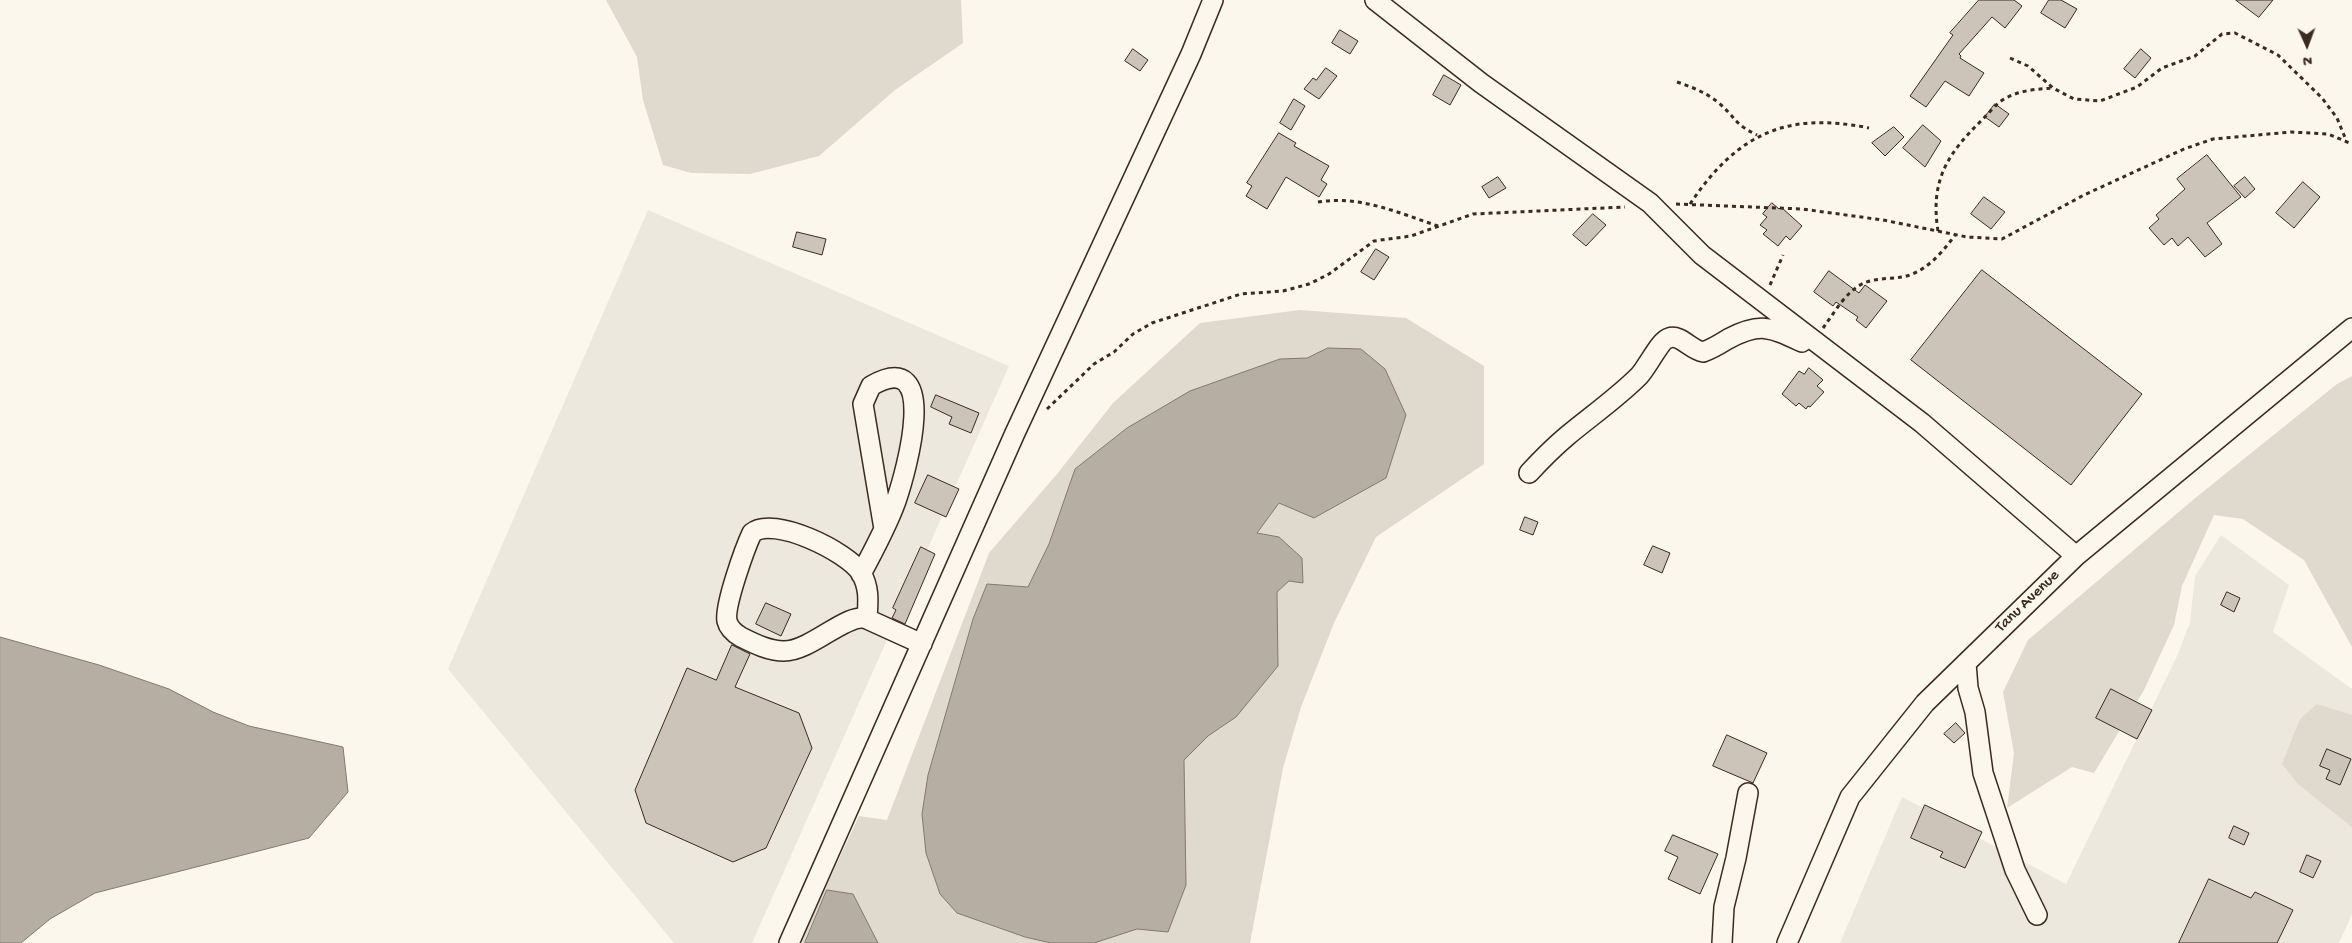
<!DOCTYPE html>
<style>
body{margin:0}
#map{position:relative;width:2352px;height:943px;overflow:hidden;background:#fbf7ec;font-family:"Gochi Hand",sans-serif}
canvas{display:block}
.north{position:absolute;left:2282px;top:20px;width:50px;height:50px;-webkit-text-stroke:4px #fbf7ec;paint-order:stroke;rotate:178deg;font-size:14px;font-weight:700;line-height:20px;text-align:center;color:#3b2a1e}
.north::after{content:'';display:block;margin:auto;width:18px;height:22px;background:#3b2a1e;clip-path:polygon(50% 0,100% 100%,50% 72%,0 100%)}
</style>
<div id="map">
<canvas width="2352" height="943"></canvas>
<div class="north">N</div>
</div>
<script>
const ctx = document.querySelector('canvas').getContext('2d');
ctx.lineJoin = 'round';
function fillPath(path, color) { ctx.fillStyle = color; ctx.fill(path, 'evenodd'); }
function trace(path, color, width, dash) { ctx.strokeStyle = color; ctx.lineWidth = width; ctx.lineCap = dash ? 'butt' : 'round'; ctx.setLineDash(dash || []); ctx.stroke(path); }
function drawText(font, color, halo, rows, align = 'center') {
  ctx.font = font + ' "Gochi Hand",sans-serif'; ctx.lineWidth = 5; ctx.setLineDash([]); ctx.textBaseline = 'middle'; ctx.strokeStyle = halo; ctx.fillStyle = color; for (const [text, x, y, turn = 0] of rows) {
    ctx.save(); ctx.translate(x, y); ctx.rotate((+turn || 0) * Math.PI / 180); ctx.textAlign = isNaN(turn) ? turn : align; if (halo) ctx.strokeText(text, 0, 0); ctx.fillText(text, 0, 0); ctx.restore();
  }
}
fillPath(new Path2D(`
 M648 210 1009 366 752 943H674L448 669Z
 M2221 535 2289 585 2273 632 2352 689V914L2339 943H1840L1902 797 2066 884 2178 654 2190 622 2195 576Z`), '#ede8dd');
fillPath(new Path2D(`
 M606 0H961L963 43 895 90 819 156 750 174 691 173 663 165 643 100 637 57Z
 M1300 310 1406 318 1484 366V464L1376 537 1334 623 1301 707 1283 768 1250 943H800L859 816 887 820 989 553 1057 474 1113 403 1200 323Z
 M2352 376V647L2304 560 2243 519 2214 515 2182 586 2174 625 2144 690 2094 773 2072 767 2007 808 2014 753 2003 692 2028 640 2194 499 2337 384Z
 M2317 704 2352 715V827L2298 784 2282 764 2300 719Z`), '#dfd9ce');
const water = new Path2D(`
 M1328 348 1361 349 1385 369 1406 415 1386 478 1314 518 1279 503 1257 533 1279 537 1302 558 1303 583 1289 581 1277 592 1278 666 1236 717 1208 736 1184 760 1186 885 1168 932 1137 929 1094 943H1051L1025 937 957 913 940 894 926 853 922 814 928 775 973 619 987 584 1028 587 1049 544 1075 469 1127 428 1190 391 1280 359 1307 358Z
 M0 637 99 665 169 689 213 712 249 726 343 747 348 792 309 838 95 893 50 919 21 943H0Z
 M827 890 853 894 878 943H805Z`);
fillPath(water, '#b6aea2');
trace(water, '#85796d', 1);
const building = new Path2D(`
 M1979 0H2014L2022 6 2005 28 1992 17 1959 54 1961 56 1960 58 1984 73 1969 96 1945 81 1926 107 1910 96 1953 35 1950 33Z
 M2049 0H2061L2077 9 2065 28 2041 13Z
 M2236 0H2273L2259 17Z
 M1340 30 1358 41 1350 54 1332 43Z
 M1133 49 1148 60 1140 71 1125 61Z
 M2141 49 2151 58 2135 78 2124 69Z
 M1326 68 1337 76 1319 99 1304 89 1313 78 1316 80Z
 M1444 75 1461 85 1450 105 1433 95Z
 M1294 99 1305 106 1291 130 1280 123Z
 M1995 104 2009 114 1999 127 1985 117Z
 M1923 125 1941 141 1925 167 1903 148Z
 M1894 127 1904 137 1885 156 1872 143Z
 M1279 133 1296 143 1294 146 1329 166 1321 180 1327 184 1319 197 1286 177 1267 209 1246 196 1252 186 1247 183Z
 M2207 155 2241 197 2207 223 2222 244 2205 257 2188 237 2178 246 2172 238 2164 245 2149 228 2159 219 2156 215 2185 189 2177 179Z
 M1498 177 1506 188 1489 198 1482 187Z
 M2245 177 2255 189 2245 198 2234 186Z
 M2303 182 2320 197 2294 228 2276 213Z
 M1984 197 2005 212 1991 229 1971 214Z
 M1772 203 1779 209 1781 207 1802 226 1790 240 1786 236 1778 246 1763 234 1767 230 1760 225 1767 217 1763 214Z
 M1593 214 1606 225 1586 246 1573 235Z
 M797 232 826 239 822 255 793 247Z
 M1376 249 1389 257 1374 280 1361 272Z
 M1982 270 2142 394 2071 485 1911 360Z
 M1829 271 1859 293 1865 285 1887 301 1866 328 1856 320 1858 317 1836 302 1833 306 1814 292Z
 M1809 368 1823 380 1817 386 1824 392 1810 407 1808 406 1806 409 1799 403 1796 406 1782 394 1799 371 1804 374Z
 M936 395 979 413 971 433 949 424 952 417 931 407Z
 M928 475 959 489 946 517 915 503Z
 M1525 517 1538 522 1533 535 1520 530Z
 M1653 546 1670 553 1662 573 1644 565Z
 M921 547 935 554 905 624 892 618 896 610 893 608Z
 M2227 592 2240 598 2234 612 2221 605Z
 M766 603 791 614 781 636 756 624Z
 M732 645 750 654 735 687 799 713 812 748 766 848 733 862 646 823 635 790 687 668 716 680Z
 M2111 689 2152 710 2137 739 2096 718Z
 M1956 723 1965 733 1954 743 1944 734Z
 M1727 735 1767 753 1753 783 1713 766Z
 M2327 749 2351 759 2340 785 2326 779 2330 770 2320 766Z
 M1925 805 1982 832 1965 868 1940 857 1943 852 1911 838Z
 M2234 826 2249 833 2244 845 2229 838Z
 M1673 835 1718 854 1700 894 1668 879 1678 857 1665 851Z
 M2307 855 2321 861 2313 878 2300 872Z
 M2209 879 2251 898 2255 892 2293 910 2277 943H2179Z`);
fillPath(building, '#ccc4b9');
trace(building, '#3b2a1e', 1);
const minor = new Path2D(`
 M1375 0 1481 83 1650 203 1702 255 1922 423 2076 556
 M1529 473C1541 460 1554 447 1567 436 1591 416 1617 398 1639 376 1647 368 1660 340 1669 338 1680 334 1691 350 1703 352 1712 349 1720 344 1728 339 1760 322 1770 327 1802 342
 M861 574C874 550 887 526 896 501 906 472 942 345 871 386L863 404 884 529
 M867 619C868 603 870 588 861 573 848 552 773 515 752 533 745 548 724 606 727 621 729 629 734 633 741 637 755 644 769 651 784 651 812 651 848 611 867 619L922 644
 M1966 663 1968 688 1975 712 1983 773 2015 870 2037 915
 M789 943 1015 433 1191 54 1213 0
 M1722 943 1724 907 1736 858 1748 793
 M1787 943 1850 797 1925 703 2076 556 2352 328`);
trace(minor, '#3b2a1e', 22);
trace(new Path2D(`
 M2010 58 2028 66 2053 88 2074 99 2100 101 2137 87 2162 68 2195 56 2222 34 2235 33 2278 55 2322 98 2337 118 2346 140
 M1677 82C1692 87 1707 93 1719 103 1736 118 1734 124 1757 135
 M1318 202C1359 195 1399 213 1438 226
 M1676 204 1802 209 1883 220 1967 237 2002 239 2084 195 2184 149 2213 139 2291 132 2328 134 2352 144
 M1690 204C1737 134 1786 111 1869 128
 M1938 231C1930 181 1947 154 1982 120 1990 112 1998 101 2008 97 2022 90 2038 89 2053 88
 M1770 285 1783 255
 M1823 328C1835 312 1846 291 1864 283 1876 278 1890 279 1902 277 1925 273 1942 253 1955 235
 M1047 409 1094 364 1114 352 1133 334 1152 323 1241 294 1283 291 1309 284 1329 274 1374 241 1411 236 1473 214 1625 207`), '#3b2a1e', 3, [4, 4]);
trace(minor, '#fbf7ec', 19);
drawText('16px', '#3b2a1e', '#fbf7ec', [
 ["Tanu Avenue",2028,602,-44]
]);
</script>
